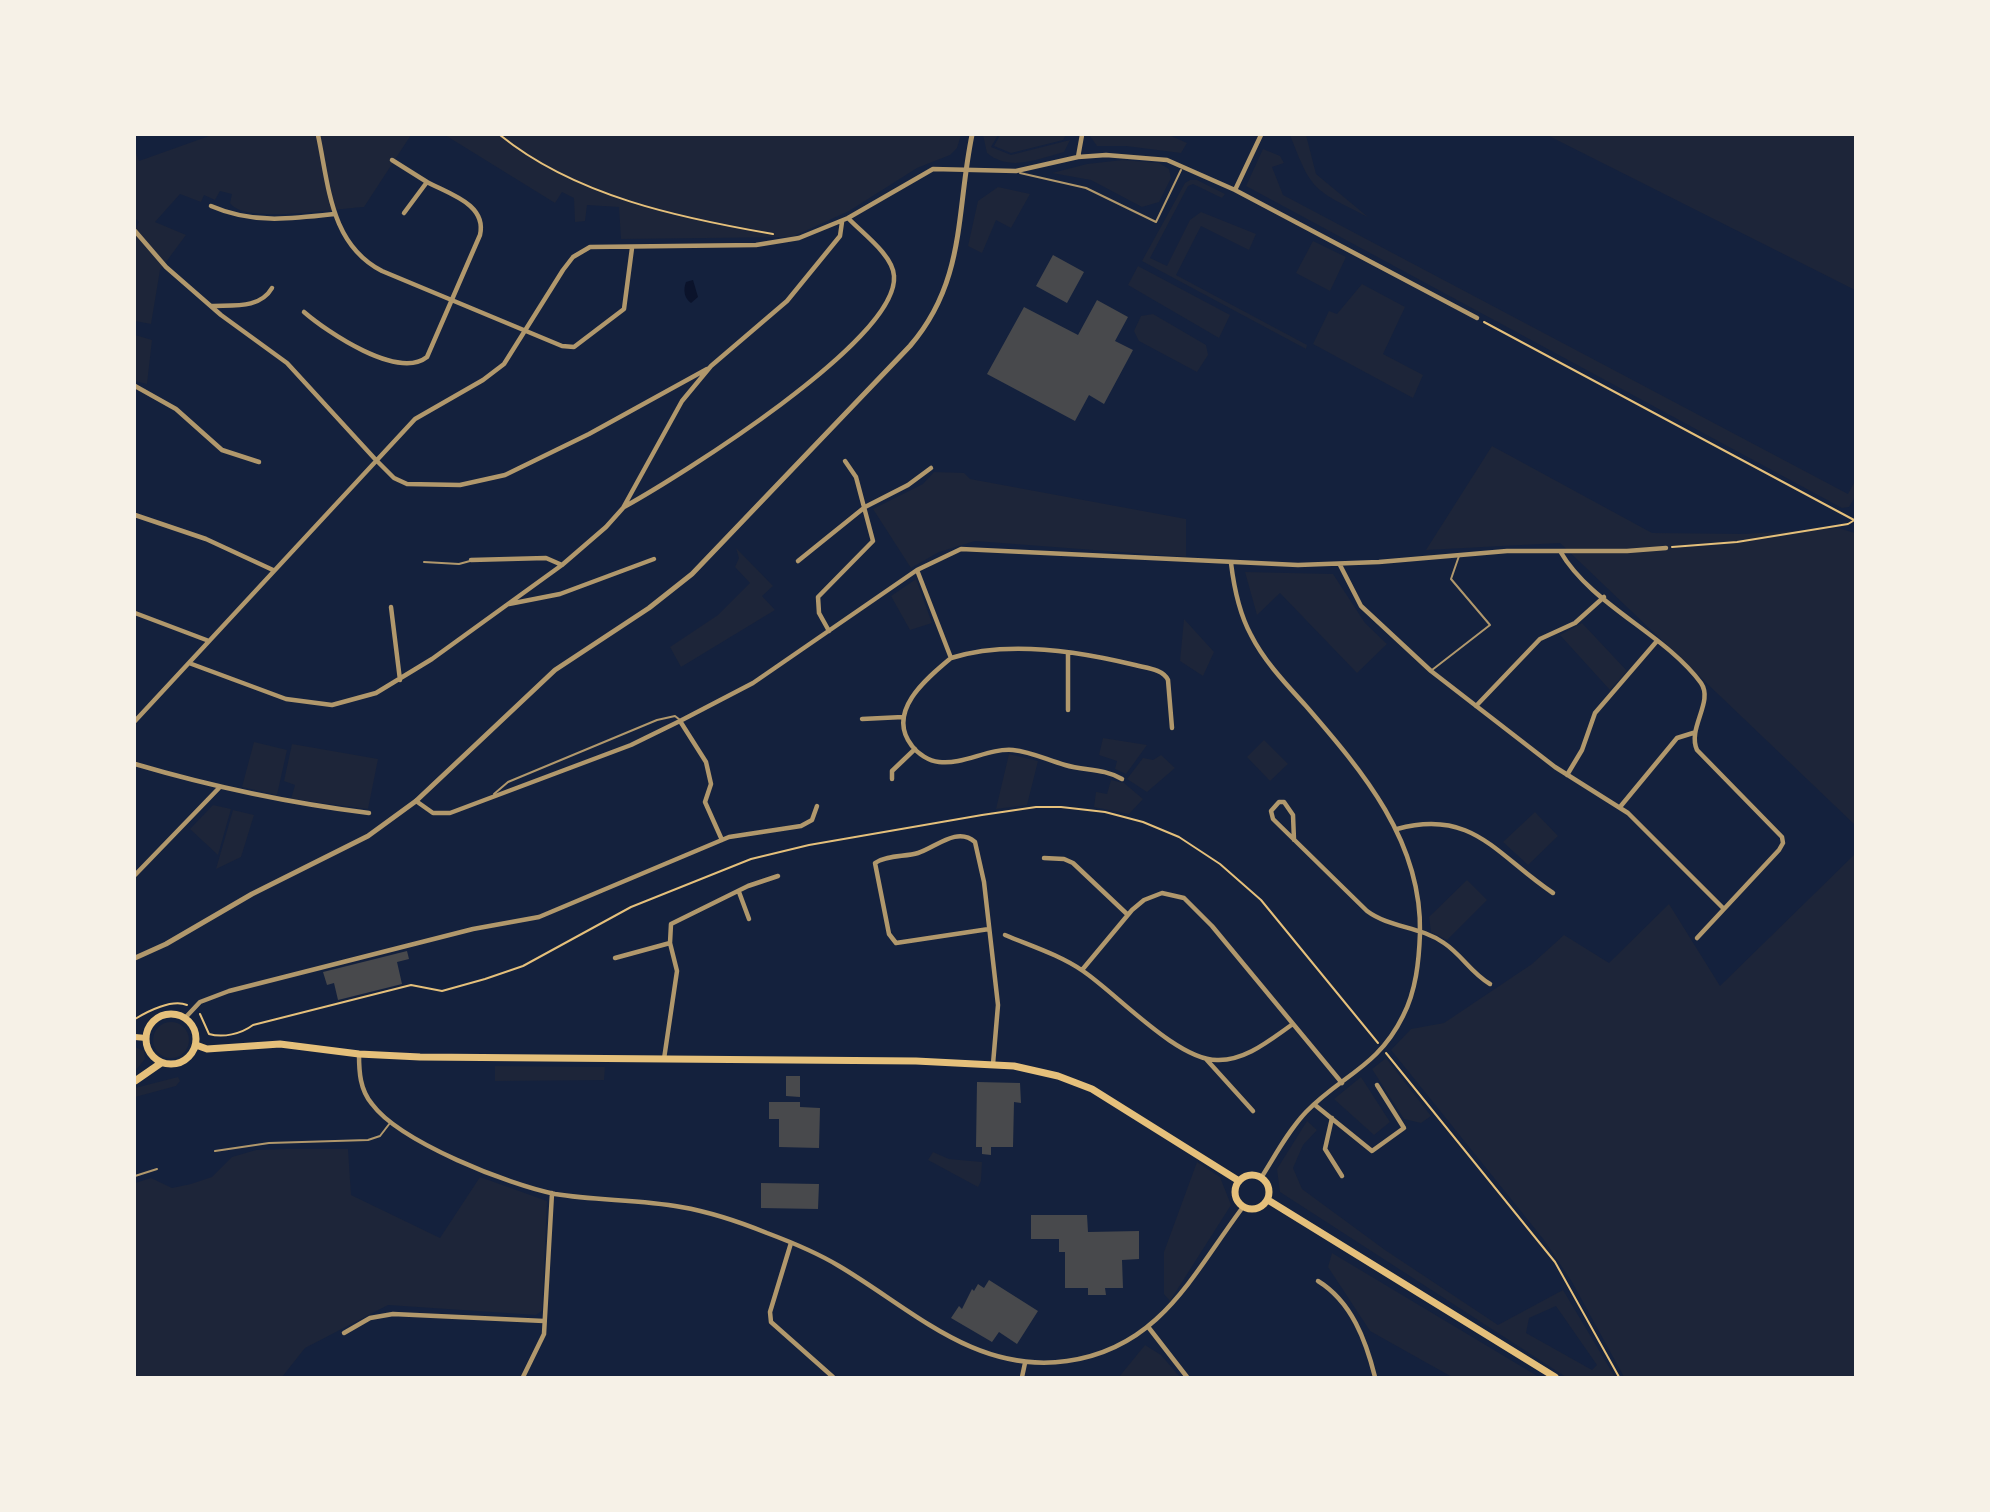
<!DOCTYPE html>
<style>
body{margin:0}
#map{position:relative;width:1990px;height:1512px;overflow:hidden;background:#14213d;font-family:"DM Sans",sans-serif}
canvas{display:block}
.frame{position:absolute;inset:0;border:136px solid #f6f1e7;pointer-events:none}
</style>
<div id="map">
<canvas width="1990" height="1512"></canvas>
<div class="frame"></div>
</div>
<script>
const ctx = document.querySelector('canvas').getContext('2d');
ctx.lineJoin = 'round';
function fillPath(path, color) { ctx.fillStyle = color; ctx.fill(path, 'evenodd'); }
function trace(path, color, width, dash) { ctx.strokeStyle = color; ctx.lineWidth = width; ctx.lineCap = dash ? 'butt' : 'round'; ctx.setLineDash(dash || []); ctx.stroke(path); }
fillPath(new Path2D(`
 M212 135H411L364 207C337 208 245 225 230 203L232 194 220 191 215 200 204 195 201 202 180 194 155 222 186 235 160 270 151 324 135 321V230L139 222 135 218V150L139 161Z
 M445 135H961L957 148 950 155 917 168 849 211 792 237 621 239 619 207 587 205 585 221 575 222 574 198 562 192 555 203Z
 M983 135H998L991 147 1011 155 1070 140 1064 152C1038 159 1010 172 987 153Z
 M1000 135H1066L1063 140 1011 153 994 146Z
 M1169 135 1187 143 1181 153 1126 146H1097L1090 136Z
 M1290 135H1306L1316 174 1368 217C1313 189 1312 192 1290 135Z
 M1547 135H1855V290Z
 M1263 149 1280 156 1284 163 1272 167 1283 195 1848 494 1855 481V497L1849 507 1842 508 1246 186Z
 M1123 160 1159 163 1169 169 1171 178 1159 202 1142 207 1091 180 1052 173 1087 164Z
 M1190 180H1197L1225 194 1222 198 1193 184 1188 186 1150 258 1167 266 1190 220 1201 212 1256 234 1249 250 1201 226 1176 275 1307 345 1306 349 1142 261 1185 183Z
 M998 187 1030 194 1011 228 996 220 982 253 968 246 978 201Z
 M1313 241 1346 257 1330 291 1296 273Z
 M1138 266 1230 315 1219 338 1128 285Z
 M1362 284 1405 307 1383 354 1423 375 1413 398 1313 344 1329 311 1337 314Z
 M1153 314 1206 345 1208 355 1197 372 1139 341 1134 331 1141 316Z
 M135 335 152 340 147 384 135 381Z
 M1492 446 1652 533 1744 534 1838 528 1855 533V825L1560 543 1426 550Z
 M934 472 964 473 970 479 1186 519V557L975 541 939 552 911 568 873 509 923 484Z
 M736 548 773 586 762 596 775 610 681 667 670 647 718 615 750 583 735 567 739 558Z
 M1245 572 1333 574 1365 623 1387 644 1357 673 1280 593 1257 615Z
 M916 579 932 623 910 630 891 596Z
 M1184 619 1214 652 1203 676 1180 661Z
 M1582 623 1627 671 1610 690 1560 635Z
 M1103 738 1147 745 1126 774 1115 769 1117 761 1099 755Z
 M1264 740 1288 764 1270 781 1247 757Z
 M254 742 287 750 277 795 242 787Z
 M292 744 378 759 368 809 291 799 295 785 284 781Z
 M1009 754 1038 761 1027 805 996 809Z
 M1161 755 1175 768 1147 792 1127 779 1143 758 1153 760Z
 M1111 780 1124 783 1143 799 1129 814 1094 807 1096 792 1107 794Z
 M213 805 231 809 218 855 190 829Z
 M233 810 254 815 241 857 216 869Z
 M1535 812 1558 836 1528 865 1503 842Z
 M1855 854V1377H1624L1572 1282 1544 1240 1391 1050 1411 1029 1444 1023 1532 964 1564 935 1609 963 1669 904 1720 986Z
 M1467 880 1487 900 1447 940 1431 932 1429 917Z
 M153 1040a18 18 0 1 1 36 0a18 18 0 1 1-36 0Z
 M135 1047 144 1051 145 1059 135 1071Z
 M1386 1058 1431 1116 1421 1123 1404 1119 1372 1069Z
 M495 1066 605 1067 604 1080 495 1081Z
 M178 1077 180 1081 176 1086 135 1097V1088Z
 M1361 1077 1390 1122 1374 1135 1334 1099Z
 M1307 1121 1317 1130 1303 1145 1293 1168 1302 1189 1385 1250 1498 1325 1563 1290 1615 1377H1566L1280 1192 1277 1169ZM1556 1306 1597 1365 1592 1370 1526 1333 1529 1318Z
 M286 1149H348L351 1195 440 1238 480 1177 547 1201 542 1311 536 1315 388 1305 305 1348 282 1377H135V1183L151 1178 172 1188 191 1184 212 1177 232 1157 256 1150Z
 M933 1152 949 1159 982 1162 981 1181 978 1187 928 1160Z
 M1197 1162 1220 1177 1231 1205 1170 1301 1164 1294V1252Z
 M1332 1253 1539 1377H1452L1370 1331 1328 1267Z
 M1145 1345 1161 1355 1180 1377H1119Z`), '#1d2539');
fillPath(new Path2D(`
 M693 280 698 297 691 303C684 298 683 290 686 282Z`), '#0b132b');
fillPath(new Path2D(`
 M1053 255 1084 272 1067 303 1036 286Z
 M1097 300 1128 317 1115 341 1133 350 1104 404 1089 395 1075 421 987 374 1024 307 1078 335Z
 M407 951 409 959 397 962 402 984 338 1000 334 983 327 985 323 972Z
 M786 1076H800V1097L786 1096Z
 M977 1082 1020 1083 1021 1103 1014 1102 1013 1147H991V1155L982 1154V1147H976Z
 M769 1102H800V1107L820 1108 819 1148 779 1147V1119H769Z
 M761 1183 819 1184 818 1209 761 1208Z
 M1031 1215H1087L1088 1232 1139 1231V1259L1122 1260 1123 1288H1105L1106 1295H1088V1288H1065V1252H1059V1239H1031Z
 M989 1280 1038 1311 1017 1344 999 1332 992 1342 951 1318 959 1306 962 1309 972 1289 974 1291 978 1284 984 1288Z`), '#48494c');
trace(new Path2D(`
 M500 135C575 196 680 218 773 234
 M1484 322 1854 520
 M1672 547 1737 542 1848 524 1853 521
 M200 1014 209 1034C223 1038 241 1034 253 1025L411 985 442 991 485 979 523 966 631 907 751 859 809 845 982 815 1036 807H1061L1105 812 1143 822 1179 837 1220 864 1261 900 1378 1043
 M135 1019C148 1011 172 999 187 1005
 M1386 1053 1555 1262 1619 1377`), '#e5c07b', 2);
trace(new Path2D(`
 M1020 173 1086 188 1156 222 1181 170
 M424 562 459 564 470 561
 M1432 670 1490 625 1451 579 1459 556
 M494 794 508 782 657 720 675 716 680 720
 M215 1151 269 1143 368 1140 380 1136 390 1123
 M135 1176 157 1169`), '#b1986c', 2);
trace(new Path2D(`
 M318 135C329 186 330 244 382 271L562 346 574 347 624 309 632 248
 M1078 157 1082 135
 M392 160 427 182
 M1235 190 1261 135
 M211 206C252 224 291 219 335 214
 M135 231 166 267 221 315 287 363 375 459 394 478 407 484 460 485 505 475 589 434 707 369
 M212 306C233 305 260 309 272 288
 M304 312C327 332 398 380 427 357L480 235C487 204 449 194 427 182L404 213
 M135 386 176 409 222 450 259 462
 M624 507C678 477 899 340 894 276 893 255 862 233 848 218
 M135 515 206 539 273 570
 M1560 551C1591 605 1664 633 1701 683 1714 702 1687 728 1697 750L1782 837 1783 843 1779 850 1697 938
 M471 560 546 558 562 565
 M798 561 865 507 908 485 931 468
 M1231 563C1234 588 1239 613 1251 635 1264 661 1286 684 1306 706 1363 772 1422 841 1420 933 1419 961 1416 991 1403 1016 1378 1067 1342 1075 1306 1112 1288 1131 1275 1156 1261 1178
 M1340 565 1361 606 1431 671 1555 767 1628 813 1724 909
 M917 570 951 658C1007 640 1078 651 1135 665 1146 668 1163 669 1168 680L1172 728
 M509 604 560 594 654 559
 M391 607 400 680
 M135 613 209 641
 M829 631 819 613 818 597 873 541 856 477 845 461
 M951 658C927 678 885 712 912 746 918 754 929 761 939 762 964 765 988 748 1013 750 1032 752 1047 760 1065 765 1085 771 1103 768 1122 779
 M189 663 286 699 332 705 376 693 432 659 562 565 606 527 623 508 682 401 711 366 787 301 840 236 842 222
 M1476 706 1540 639 1575 623 1604 597
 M1068 710V653
 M862 719 903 717
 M135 721 415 419 483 380 504 364 563 270 573 257 590 247 756 245 799 238 848 218 933 169 1016 171 1078 157 1106 155 1167 160 1235 190 1477 318
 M680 721 706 762 711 784 705 802 722 840
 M135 764C213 787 289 803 369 813
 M1567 775 1582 750 1595 713 1657 641
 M892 779V771L915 749
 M416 801 433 813H450L631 745 680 721 753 683 917 570 961 549 1298 565 1379 562 1507 551H1627L1666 548
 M1620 807 1677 738 1693 733
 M1397 829C1473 808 1497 856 1553 893
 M1294 840 1293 815 1284 802H1279L1271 811 1273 819 1367 911C1390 928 1420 926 1444 943 1462 955 1471 973 1490 984
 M1044 858 1064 859 1073 863 1128 915
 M135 875 219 788
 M739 892 749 919
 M989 929 896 943 889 934 875 863C887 855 905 857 918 853 935 848 957 826 975 842L984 882 998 1005 993 1064
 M1005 935C1031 946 1060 955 1083 971 1117 994 1177 1060 1217 1060 1246 1061 1271 1039 1293 1024
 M615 958 670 943
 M1082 970 1132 910 1144 900 1162 893 1184 898 1212 926 1342 1083
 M185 1018 200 1002 229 991 473 929 539 917 729 837 801 826 812 820 817 806
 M359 1054C359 1072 360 1090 372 1104 400 1142 509 1185 555 1194 597 1201 639 1199 681 1207 710 1212 740 1222 767 1233 791 1242 816 1252 839 1266 912 1309 975 1374 1067 1361 1160 1348 1192 1275 1243 1207
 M664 1059 677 971 670 943 671 924 748 886 778 876
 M1206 1059 1253 1111
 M1315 1105 1372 1151 1404 1128 1377 1085
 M1332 1118 1325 1149 1342 1176
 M791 1243 770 1312 771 1322 833 1377
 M1318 1281C1352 1302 1366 1341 1375 1377
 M1149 1328 1187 1377
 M344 1333 370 1318 393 1314 544 1321
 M523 1377 544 1334 552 1193
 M1022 1377 1025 1363`), '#b1986c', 4.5);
trace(new Path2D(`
 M135 958 166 944 252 894 368 836 416 801 555 670 649 608 692 574 910 346C966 281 956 212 972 135`), '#b1986c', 5);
trace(new Path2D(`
 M135 1037 146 1038`), '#e5c07b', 6);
trace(new Path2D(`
 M146 1039a25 25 0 1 1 50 0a25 25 0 1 1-50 0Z
 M196 1045 207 1049 280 1044 359 1054 420 1057 916 1061 1014 1066 1058 1076 1092 1089 1239 1181
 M135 1081 161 1063
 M1235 1192a17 17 0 1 1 34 0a17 17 0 1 1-34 0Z
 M1268 1200 1555 1377`), '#e5c07b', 7);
</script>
